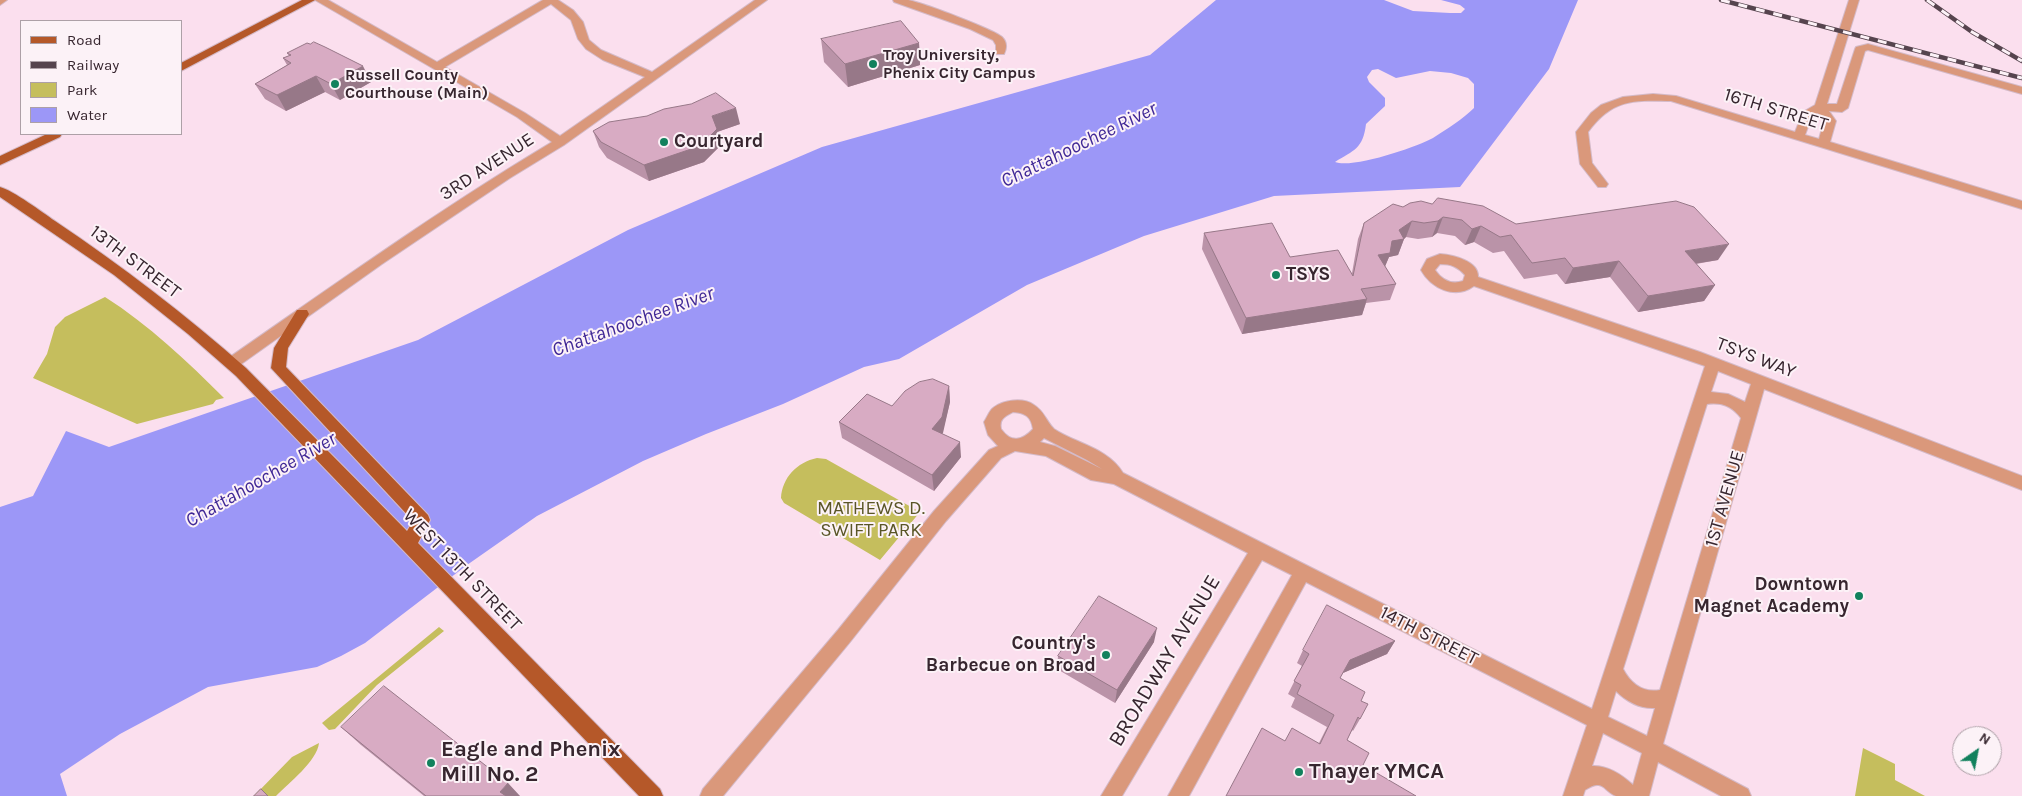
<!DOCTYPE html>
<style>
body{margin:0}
#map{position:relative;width:2022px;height:796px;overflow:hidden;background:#fbdfee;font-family:Karla,sans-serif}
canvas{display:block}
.legend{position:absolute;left:20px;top:20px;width:162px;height:115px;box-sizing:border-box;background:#fcf2f7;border:1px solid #ada0a7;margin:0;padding:6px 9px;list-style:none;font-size:15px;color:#37262f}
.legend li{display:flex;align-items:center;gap:10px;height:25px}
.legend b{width:25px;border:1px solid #ada0a7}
.north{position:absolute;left:1952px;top:726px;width:50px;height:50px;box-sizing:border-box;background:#fcf2f7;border:1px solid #ada0a7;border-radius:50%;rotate:33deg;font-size:14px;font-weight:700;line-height:20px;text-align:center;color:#37262f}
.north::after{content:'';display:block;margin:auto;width:18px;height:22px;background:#12815d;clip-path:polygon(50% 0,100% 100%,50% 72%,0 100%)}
</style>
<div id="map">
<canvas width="2022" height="796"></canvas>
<ul class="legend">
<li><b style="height:6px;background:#b55829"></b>Road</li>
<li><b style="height:6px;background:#56444e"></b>Railway</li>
<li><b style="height:14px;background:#c5be5d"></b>Park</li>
<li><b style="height:14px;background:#9c97f7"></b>Water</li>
</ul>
<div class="north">N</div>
</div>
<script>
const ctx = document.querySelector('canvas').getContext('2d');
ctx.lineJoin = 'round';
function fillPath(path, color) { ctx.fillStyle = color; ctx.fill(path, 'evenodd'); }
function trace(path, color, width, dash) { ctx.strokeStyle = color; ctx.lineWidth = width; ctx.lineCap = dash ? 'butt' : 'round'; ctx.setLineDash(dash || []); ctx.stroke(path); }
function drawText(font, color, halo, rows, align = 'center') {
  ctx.font = font + ' Karla,sans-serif'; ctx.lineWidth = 4; ctx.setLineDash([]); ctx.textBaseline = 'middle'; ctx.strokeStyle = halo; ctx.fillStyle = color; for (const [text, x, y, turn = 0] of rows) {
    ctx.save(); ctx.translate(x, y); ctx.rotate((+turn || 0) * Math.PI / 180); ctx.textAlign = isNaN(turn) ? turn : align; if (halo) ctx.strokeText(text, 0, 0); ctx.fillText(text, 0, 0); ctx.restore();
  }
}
fillPath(new Path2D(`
 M105 297C149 325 187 361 224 398L216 400 213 404 137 424 33 378 47 354 55 327 65 317Z
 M817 458 826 459 920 512 880 560 784 503 781 498C782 478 797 462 817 458Z
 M439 627 444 631 377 685 335 729 329 730 322 723Z
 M319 743C317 761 289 783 276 796H254L292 757Z
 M1863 748 1895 764V780L1925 796H1855Z`), '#c5be5d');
fillPath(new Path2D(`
 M1216 0H1384L1413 11 1450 13H1461L1465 9 1460 5 1441 0H1578L1549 69 1460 187 1274 196 1144 236 1027 285 899 359 864 367 783 404 706 434 643 461 537 516 467 565 365 643 341 656 317 667 208 687 120 734 60 774 67 796H0V507L33 496 66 431 109 447 418 340 628 230 822 147 1150 55ZM1378 69 1396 78 1430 71 1451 73 1468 78 1474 84V108C1463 119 1447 129 1433 138 1417 147 1352 169 1335 162 1354 150 1363 149 1366 124L1385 106V98L1369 82 1367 77 1372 70Z`), '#9c97f7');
const minor = new Path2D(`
 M0 0H7L0 5Z
 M315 0H328L437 62 543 0H558L573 10 583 22 589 40 601 50 652 72 755 0H767L564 145 510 178 382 264 237 367 232 368 227 367 225 363 227 359C334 285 440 209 552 142L517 117ZM551 4 571 20 578 39 586 49 603 60 645 77 560 136 525 113 445 67Z
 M893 0C898 0 903 0 908 0 921 2 995 30 1002 37 1007 42 1007 48 1004 54H996V45L993 40 970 29 894 2Z
 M1849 0H1859L1827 104H1837L1855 49 1856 47 1868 44 2022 87V94L1868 50 1865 51 1848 108 1842 112 1829 111 1836 121 1830 142 2022 201V209L1671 101C1633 100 1612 99 1588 132L1592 163 1608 184 1606 187H1598L1580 164 1576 132 1591 113 1601 105 1623 97 1653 94 1676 96 1795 132 1803 112 1815 105ZM1818 113 1824 121 1819 139 1805 135 1812 116Z
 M1440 254C1453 255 1479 261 1478 277L1700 352 2022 476V490L1764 389 1663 744 1748 789 1751 796H1721L1658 762 1649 796C1640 796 1625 796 1616 796 1603 791 1604 778 1585 790L1583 796H1563L1587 725 1306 582 1189 796H1168L1292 575 1262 560 1122 796H1101L1248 553 1114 484 1091 480 1046 456 1015 451 1001 458 946 521 850 642 723 796H700L703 789 838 630 934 511 989 450 998 446 988 435 984 422C987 418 989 411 993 408 1003 400 1023 397 1034 405 1044 411 1046 421 1054 429 1077 444 1108 448 1123 473L1592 709 1705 366 1474 286C1455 300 1431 288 1421 270L1427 259ZM1440 264C1451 264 1458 267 1465 275L1463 281C1451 285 1442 280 1435 270ZM1718 371 1751 384 1745 402 1728 394 1711 392ZM1707 404C1722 402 1732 406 1741 418L1660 690C1643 693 1631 684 1623 669ZM1013 412C1025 413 1031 416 1033 429 1022 441 1011 443 1001 429 999 419 1004 417 1013 412ZM1044 438 1087 460 1102 469 1055 446 1040 442ZM1616 691C1626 701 1640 709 1655 708L1647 736 1608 717ZM1603 733 1642 753 1633 785C1622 775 1608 765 1592 766Z`);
const major = new Path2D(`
 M302 0H315L181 71V63Z
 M47 134H62L60 137 0 165V156Z
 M0 187C14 191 42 212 55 221 122 266 186 315 246 368L407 531 413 521 271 368 274 348 297 310H307L309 314 288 348 286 367 428 515 430 520 418 543 660 789 663 796H639L236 376 188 334 114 275 0 197Z`);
trace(minor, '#d4bac8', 2);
trace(major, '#d4bac8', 2);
fillPath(minor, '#da987b');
fillPath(major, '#b55829');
const rail = new Path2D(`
 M1721 0 2022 78
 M1927 0 1972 32 2022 61`);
trace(rail, '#56444e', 4.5);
trace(rail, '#fcf2f7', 3, [9]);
fillPath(new Path2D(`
 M821 39 919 43 920 65 848 87 824 62Z
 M287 53 371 82 340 100 325 92 286 111 265 99 255 84 287 65 283 58 289 56Z
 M647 116 740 124 717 132 721 145 704 162 649 181 607 158 599 147 593 131Z
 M1403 207 1516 224 1718 260 1696 264 1715 285 1704 301 1638 312 1610 277 1565 284 1557 274 1524 279 1504 251 1493 253 1474 242 1465 245 1455 236 1437 233 1432 237 1418 239 1406 237 1404 239 1398 255 1389 257 1385 266 1396 284 1390 300 1366 303 1362 315 1242 334 1202 249 1204 233 1290 257 1352 273 1358 239 1364 223Z
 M949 386 950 402 942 434 961 457 934 491 842 438 839 422 892 406Z
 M1395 641 1387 654 1343 673 1340 678 1361 701 1360 719 1353 731 1352 730 1347 740 1369 753 1285 741 1319 743 1327 727 1291 707 1295 698 1288 694 1302 666 1297 663 1303 650Z
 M1154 642 1115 703 1057 669 1058 656Z
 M341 727 520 796H424L361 745Z`), '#ba93a8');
fillPath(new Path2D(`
 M919 43 920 65 848 87 845 64Z
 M363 66 371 82 340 100 331 84Z
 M316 76 325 92 286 111 277 95Z
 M736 108 740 124 717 132 721 145 704 162 649 181 644 165 712 116Z
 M1443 217 1437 233 1432 237 1438 221Z
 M1412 221 1406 237 1404 239 1398 255 1389 257 1384 269 1378 255 1392 241 1399 230Z
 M1481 226 1474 242 1465 245 1472 229Z
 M1729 244 1718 260 1674 267 1685 251Z
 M1619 261 1610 277 1565 284 1573 268Z
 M1715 285 1704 301 1638 312 1648 296Z
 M1367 299 1362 315 1242 334 1246 318Z
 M949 386 950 402 943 433 934 444 932 429Z
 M960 442 961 457 934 491 932 475Z
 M1157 628 1154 642 1115 703 1117 690Z
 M1395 641 1387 654 1343 673 1350 660Z
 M508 783 520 796H504L500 792Z`), '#977888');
const building = new Path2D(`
 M901 21 919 43 845 64 821 39Z
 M314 42 325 47 363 66 331 84 316 76 277 95 255 84 291 63 283 58 291 55 287 53 307 43 310 44Z
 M716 93 736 108 712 116 717 129 700 146 644 165 601 142 593 131 609 122 647 116 664 109 691 104Z
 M1438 198 1483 206 1516 224 1676 201 1694 207 1729 244 1685 251 1715 285 1648 296 1619 261 1573 268 1565 258 1532 263 1511 235 1500 237 1481 226 1472 229 1462 220 1443 217 1438 221 1424 223 1412 221 1399 230 1404 239 1392 241 1390 253 1378 255 1396 284 1361 289 1367 299 1246 318 1204 233 1272 223 1290 257 1338 250 1353 276 1364 223 1393 204 1403 207 1410 203 1421 201 1432 204Z
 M933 379 949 386 942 417 932 429 960 442 932 475 839 422 867 394 892 406 905 391 919 382Z
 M1099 596 1157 628 1117 690 1058 656Z
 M1327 605 1395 641 1350 660 1340 678 1365 692 1361 701 1368 704 1360 719 1358 717 1347 740 1369 753 1363 765 1416 796H1226L1262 728 1285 741 1292 728 1320 744 1334 715 1297 694 1301 685 1294 681 1309 654 1303 650Z
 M384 686 508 783 500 792 506 796H426L341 727Z
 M261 789 268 796H254Z`);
fillPath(building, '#d8abc3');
trace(building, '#977888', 1);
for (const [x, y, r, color] of [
 [873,64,5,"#12815d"],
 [335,84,5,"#12815d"],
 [664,142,5,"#12815d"],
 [1276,275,5,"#12815d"],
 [1859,596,5,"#12815d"],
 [1106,655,5,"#12815d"],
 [431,763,5,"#12815d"],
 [1299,772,5,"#12815d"]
]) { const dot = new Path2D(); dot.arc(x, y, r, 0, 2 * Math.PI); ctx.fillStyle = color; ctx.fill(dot); trace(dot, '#fcf2f7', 2); }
drawText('bold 16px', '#37262f', '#fcf2f7', [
 ["Troy University,",883,55],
 ["Phenix City Campus",883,73],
 ["Russell County",345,75],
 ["Courthouse (Main)",345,93]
], 'left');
drawText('19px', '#37262f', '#fcf2f7', [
 ["16TH STREET",1776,110,17],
 ["3RD AVENUE",487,167,-33],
 ["13TH STREET",135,262,37],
 ["TSYS WAY",1756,358,21],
 ["1ST AVENUE",1725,499,-74],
 ["WEST 13TH STREET",462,570,46],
 ["14TH STREET",1429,636,27]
]);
drawText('bold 19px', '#37262f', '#fcf2f7', [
 ["Courtyard",674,142],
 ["TSYS",1286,275],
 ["Downtown",1849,585,"right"],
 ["Magnet Academy",1849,607,"right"],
 ["Country's",1096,644,"right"],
 ["Barbecue on Broad",1096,666,"right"]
], 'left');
drawText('19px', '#5a5627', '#fcf2f7', [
 ["MATHEWS D.",871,509],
 ["SWIFT PARK",871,531]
]);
drawText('italic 20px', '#402896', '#fcf2f7', [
 ["Chattahoochee River",1079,145,-26],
 ["Chattahoochee River",633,322,-20],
 ["Chattahoochee River",261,480,-30]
]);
drawText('22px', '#37262f', '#fcf2f7', [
 ["BROADWAY AVENUE",1165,661,-59]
]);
drawText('bold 22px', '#37262f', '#fcf2f7', [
 ["Eagle and Phenix",441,750],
 ["Mill No. 2",441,775],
 ["Thayer YMCA",1309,772]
], 'left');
</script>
